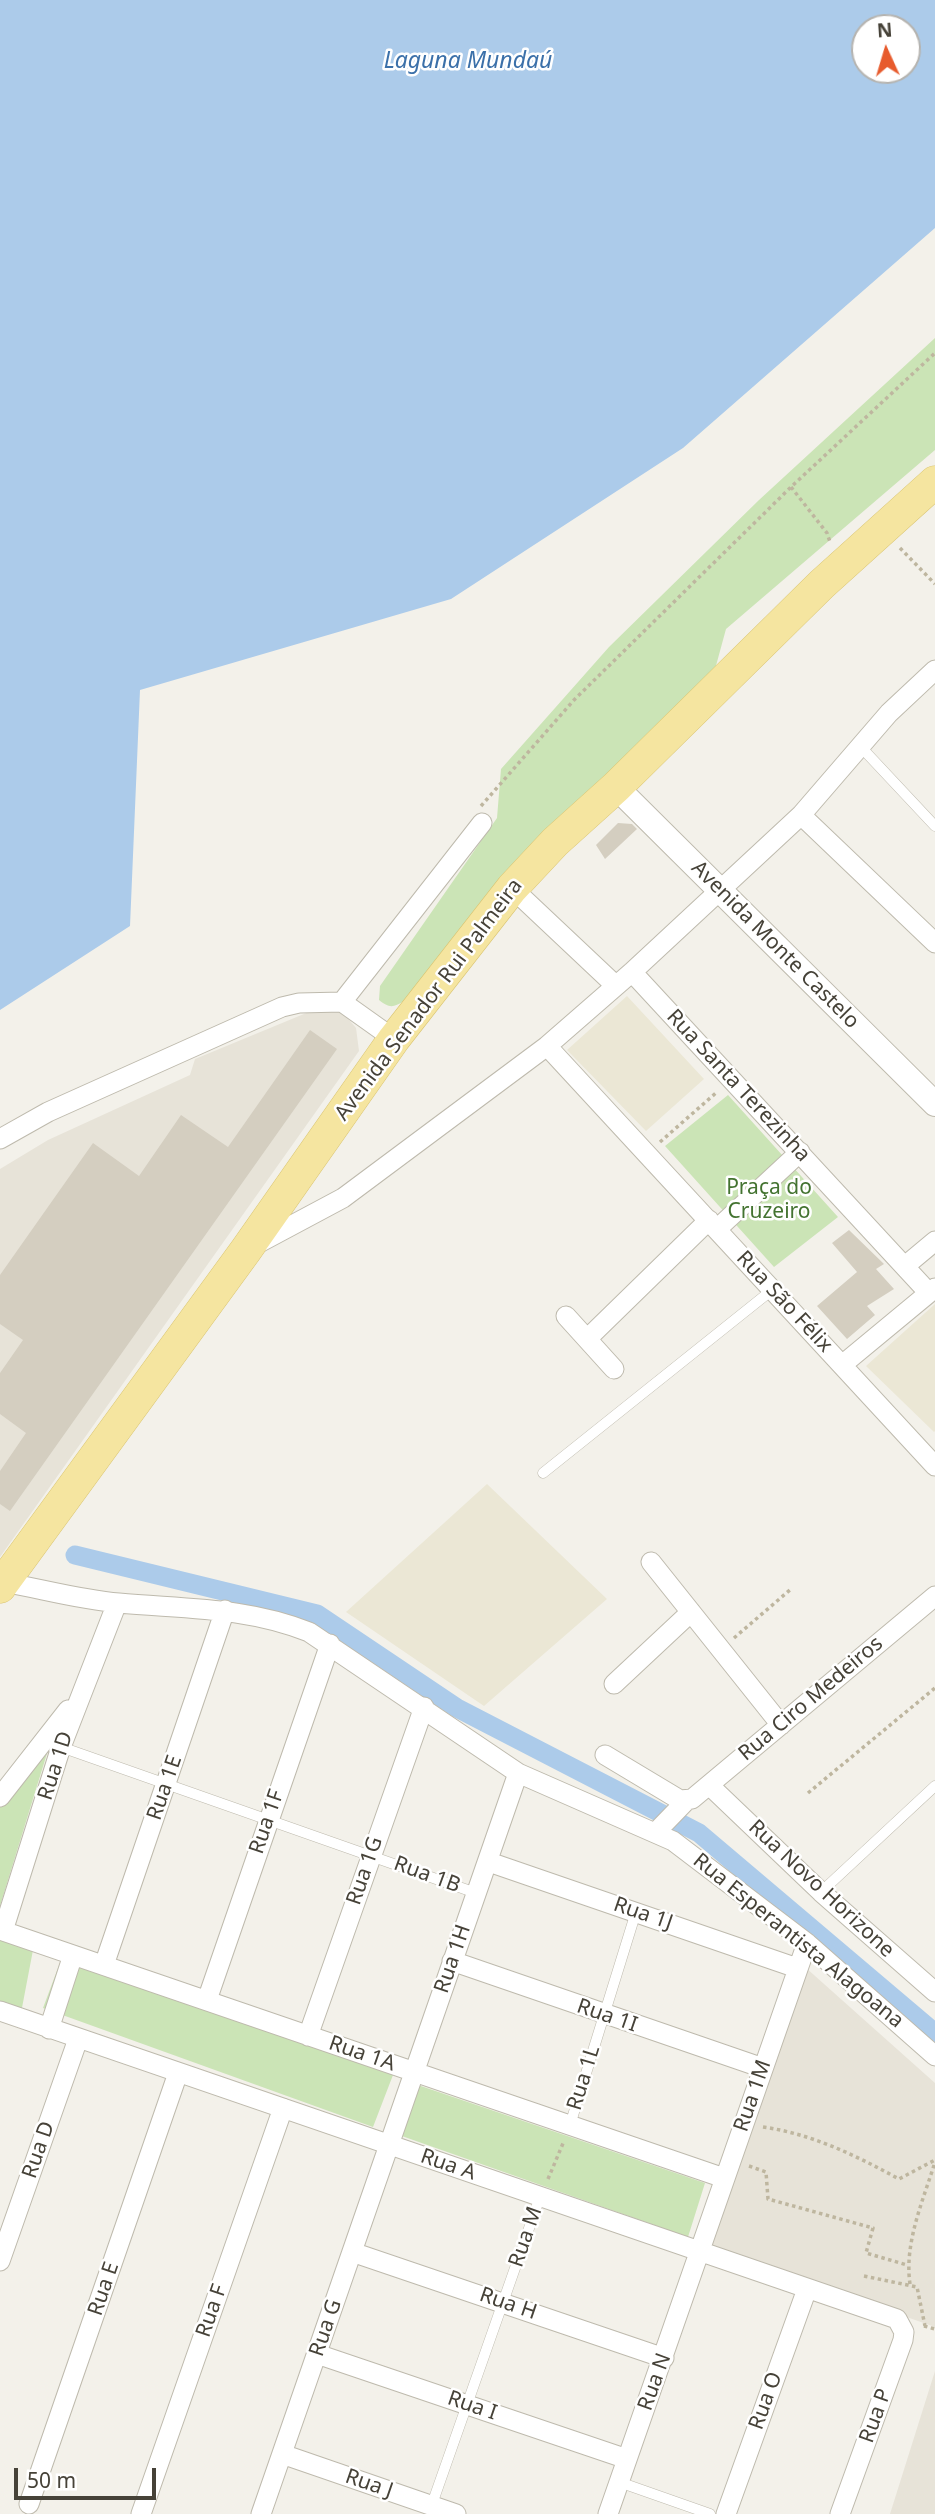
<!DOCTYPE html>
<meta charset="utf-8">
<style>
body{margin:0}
#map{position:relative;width:935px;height:2514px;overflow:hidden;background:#f3f1ea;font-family:"Noto Sans",sans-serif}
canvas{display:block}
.north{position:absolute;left:851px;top:14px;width:70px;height:70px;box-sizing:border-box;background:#fff;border:2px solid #b5b3af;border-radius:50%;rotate:356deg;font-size:19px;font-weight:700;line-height:28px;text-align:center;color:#464238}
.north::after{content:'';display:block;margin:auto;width:24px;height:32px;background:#e75b2d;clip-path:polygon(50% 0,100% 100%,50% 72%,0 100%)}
.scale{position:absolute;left:14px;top:2468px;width:142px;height:32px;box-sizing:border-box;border:4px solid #464238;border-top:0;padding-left:9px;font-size:21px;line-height:24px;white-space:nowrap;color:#464238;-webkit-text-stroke:5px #fff;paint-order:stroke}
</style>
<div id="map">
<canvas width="935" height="2514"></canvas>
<div class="north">N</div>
<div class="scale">50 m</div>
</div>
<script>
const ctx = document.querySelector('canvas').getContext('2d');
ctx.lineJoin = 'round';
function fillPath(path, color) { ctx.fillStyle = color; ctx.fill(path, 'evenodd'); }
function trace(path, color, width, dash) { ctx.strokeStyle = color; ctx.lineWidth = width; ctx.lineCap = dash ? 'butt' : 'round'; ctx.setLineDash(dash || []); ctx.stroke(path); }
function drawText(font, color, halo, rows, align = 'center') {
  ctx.font = font + ' "Noto Sans",sans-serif'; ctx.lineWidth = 5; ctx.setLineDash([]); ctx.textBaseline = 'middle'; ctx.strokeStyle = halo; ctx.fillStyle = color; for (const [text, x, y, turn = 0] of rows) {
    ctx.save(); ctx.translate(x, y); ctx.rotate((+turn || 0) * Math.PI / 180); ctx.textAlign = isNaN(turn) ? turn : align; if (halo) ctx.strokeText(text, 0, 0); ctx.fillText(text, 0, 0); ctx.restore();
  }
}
fillPath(new Path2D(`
 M316 1009 336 1010 345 1015 356 1028 359 1051 0 1557V1169L48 1140 190 1075 195 1059Z
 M805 1967 935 2083V2327L708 2247Z
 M935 2371V2514H890Z`), '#e7e3d8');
fillPath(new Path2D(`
 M627 996 704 1079 646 1131 567 1050Z
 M935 1304V1431L934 1432 866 1366Z
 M487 1484 607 1599 484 1706 346 1612Z`), '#ebe7d5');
fillPath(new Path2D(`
 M935 338V450L726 629 714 673 548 830 404 1001C393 1008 389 1008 379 1000L380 986 497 818 501 769 609 647 759 500Z
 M728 1095 838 1217 774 1267 665 1146Z
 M49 1747 0 1906V1807Z
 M0 1938 33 1950 21 2013 0 2005Z
 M61 1960 393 2075 373 2127 43 2008Z
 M415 2084 705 2183 688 2237 399 2135Z`), '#cbe4b6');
fillPath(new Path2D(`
 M0 0H935V228L683 448 451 599 140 690 130 926 0 1010ZM907 28V70H865V28Z`), '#accbea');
trace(new Path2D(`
 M75 1555 317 1614 457 1708 699 1833 935 2033`), '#accbea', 19);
fillPath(new Path2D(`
 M618 823 632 824 637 829 605 859 596 845Z
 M310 1030 337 1049 10 1511 0 1504V1471L26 1433 0 1414V1373L23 1340 0 1324V1275L93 1143 139 1176 181 1115 228 1147Z
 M849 1230 884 1264 876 1269 894 1289 867 1306 875 1315 847 1339 817 1306 857 1272 832 1243Z`), '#d4cec0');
const service = new Path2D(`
 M860 746 935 826
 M543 1473 772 1290
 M61 1747 476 1893
 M821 1892 935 1786
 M570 2125 636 1912
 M619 2482 710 2514
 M431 2507 540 2197`);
const minor = new Path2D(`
 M801 815 935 943
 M512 888 615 985
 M632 972 929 1293
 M342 1002 482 823
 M547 1046 935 1466
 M0 1139 48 1112 282 1007 299 1003 342 1002 394 1039
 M717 1229 800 1152
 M255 1245 343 1198 547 1046 632 972 801 815 889 713 935 670
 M905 1266 935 1241
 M566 1316 614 1369
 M587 1339 709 1220
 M842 1365 935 1288
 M651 1562 781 1725
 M3 1582C42 1589 81 1600 119 1603 185 1609 247 1607 309 1632L518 1773 673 1841 807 1943 935 2056
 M614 1684 691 1612
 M605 1755 680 1800 692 1799 935 1596
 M709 1785 821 1892 935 1992
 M0 1797 68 1710
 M656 1832 686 1801
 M489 1862 797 1968
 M0 1930 724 2178
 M3 1931 61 1747 117 1603
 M452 1961 763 2068
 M104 1965 225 1610
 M207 2000 330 1644
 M0 2011 897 2319 904 2332 903 2340 840 2514
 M49 2029 73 1955
 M308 2036 424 1707
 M352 2252 664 2358
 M0 2261 78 2039
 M317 2354 627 2459
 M282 2454 456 2514
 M29 2504 178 2073
 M141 2514 283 2108
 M261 2514 518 1773
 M608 2514 807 1943
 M726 2514 807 2289`);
const tertiary = new Path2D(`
 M616 787 935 1104`);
const primary = new Path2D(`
 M0 1587 246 1250 394 1039 512 888 555 842 616 787 822 584 935 482`);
trace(service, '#bebaad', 11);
trace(minor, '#bebaad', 21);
trace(tertiary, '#bebaad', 26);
trace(primary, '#d9c471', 33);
trace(new Path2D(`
 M791 487 827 533 830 542
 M900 548 935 584
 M481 806 574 700 791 487 935 353
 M660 1142 717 1092
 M734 1638 791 1589
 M808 1793 935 1688
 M763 2127C812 2134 855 2155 899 2179L935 2160
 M749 2166 766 2172 768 2199 873 2228 866 2253 907 2265
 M548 2179 564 2141
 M864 2276 917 2287 925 2326
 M910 2284C904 2243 923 2201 935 2162
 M924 2326 935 2329`), '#beb69f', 3.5, [3.5, 3.5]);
trace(service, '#fff', 10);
trace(minor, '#fff', 19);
trace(tertiary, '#fff', 24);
trace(primary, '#f5e5a0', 32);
drawText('21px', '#464238', '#fff', [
 ["Avenida Monte Castelo",775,945,45],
 ["Avenida Senador Rui Palmeira",429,1000,-53],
 ["Rua Santa Terezinha",738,1086,47],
 ["Rua São Félix",784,1302,47],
 ["Rua Ciro Medeiros",811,1699,-40],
 ["Rua 1D",56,1766,-72],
 ["Rua 1E",165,1788,-71],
 ["Rua 1F",267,1822,-71],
 ["Rua 1G",365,1871,-71],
 ["Rua 1B",427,1875,20],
 ["Rua Novo Horizone",821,1889,43],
 ["Rua 1J",643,1914,19],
 ["Rua Esperantista Alagoana",798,1941,39],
 ["Rua 1H",453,1959,-71],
 ["Rua 1I",607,2016,19],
 ["Rua 1A",362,2054,19],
 ["Rua 1L",584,2078,-73],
 ["Rua 1M",753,2096,-71],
 ["Rua D",39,2150,-71],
 ["Rua A",448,2165,19],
 ["Rua M",526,2237,-71],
 ["Rua E",104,2289,-71],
 ["Rua H",508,2304,19],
 ["Rua F",212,2311,-71],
 ["Rua G",326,2328,-71],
 ["Rua N",655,2382,-70],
 ["Rua O",766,2401,-70],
 ["Rua I",472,2406,19],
 ["Rua P",876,2416,-70],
 ["Rua J",369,2484,19]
]);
drawText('21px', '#437330', '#fff', [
 ["Praça do",769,1188],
 ["Cruzeiro",769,1212]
]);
drawText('italic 23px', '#3b70a9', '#fff', [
 ["Laguna Mundaú",468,61]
]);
</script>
